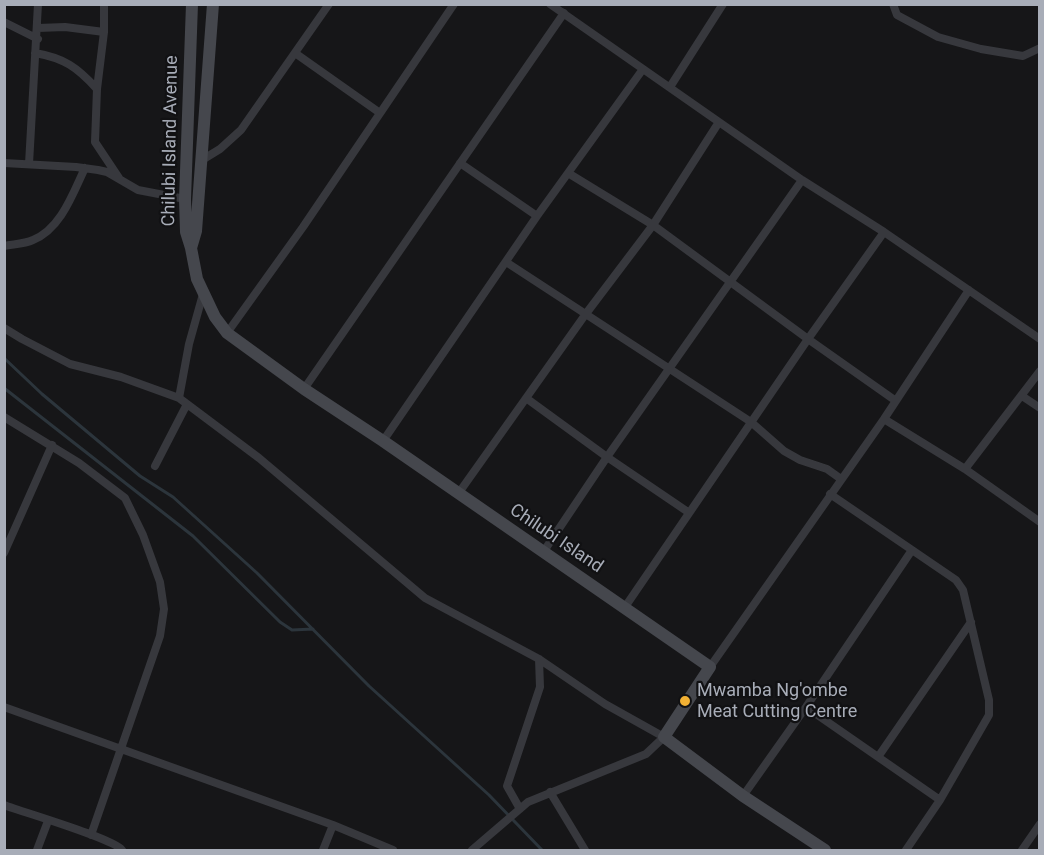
<!DOCTYPE html>
<style>
body{margin:0}
#map{position:relative;width:1044px;height:855px;overflow:hidden;background:#161618;font-family:Roboto,sans-serif}
canvas{display:block}
.frame{position:absolute;inset:0;border:6px solid #a8adb8;pointer-events:none}
</style>
<div id="map">
<canvas width="1044" height="855"></canvas>
<div class="frame"></div>
</div>
<script>
const ctx = document.querySelector('canvas').getContext('2d');
ctx.lineJoin = 'round';
function trace(path, color, width, dash) { ctx.strokeStyle = color; ctx.lineWidth = width; ctx.lineCap = dash ? 'butt' : 'round'; ctx.setLineDash(dash || []); ctx.stroke(path); }
function drawText(font, color, halo, rows, align = 'center') {
  ctx.font = font + ' Roboto,sans-serif'; ctx.lineWidth = 4.5; ctx.setLineDash([]); ctx.textBaseline = 'middle'; ctx.strokeStyle = halo; ctx.fillStyle = color; for (const [text, x, y, turn = 0] of rows) {
    ctx.save(); ctx.translate(x, y); ctx.rotate((+turn || 0) * Math.PI / 180); ctx.textAlign = isNaN(turn) ? turn : align; if (halo) ctx.strokeText(text, 0, 0); ctx.fillText(text, 0, 0); ctx.restore();
  }
}
trace(new Path2D(`
 M4 358 42 394 140 476 173 497 257 573 369 686 489 795 542 850
 M4 388 193 536 280 622 292 630 313 629`), '#2c353c', 3);
trace(new Path2D(`
 M550 4 802 180 884 232 1040 339
 M893 4 897 15 938 37 981 49 1023 56 1040 48
 M4 22 38 39
 M38 28 65 27 104 32
 M35 53C64 58 77 67 97 89L95 142 119 178
 M295 53 380 113
 M670 87 723 4
 M97 89 104 32V4
 M202 160 220 149 241 130 329 4
 M4 163 76 167 98 170 107 172 138 190 185 199
 M460 163 537 216
 M29 164 38 4
 M568 173 653 225 808 339 896 401
 M4 246C14 244 24 244 33 240 61 229 73 193 85 168
 M506 262 751 422 784 451 800 460 827 469 841 479
 M4 328 22 339 70 364 121 377 179 398 259 458 425 598 539 659 605 704 664 737 646 754 528 802 472 850
 M227 333 303 227 454 4
 M304 389 564 13
 M1022 396 1040 408
 M179 398 189 344 203 294
 M526 398 607 457 688 512
 M4 417 79 463 125 498 143 535 160 582 164 609 160 636 91 835
 M884 419 965 469 1040 522
 M383 441 537 216 643 69
 M155 466 187 404
 M965 469 1040 371
 M458 494 585 315 653 225 719 122
 M830 494 956 580 963 590 989 700V715L940 800 906 850
 M544 551 607 457 802 180
 M4 553 52 445
 M625 607 808 339 884 232
 M710 667 884 419 969 290
 M4 707 333 825 393 850
 M806 707 940 800
 M878 757 971 622
 M550 792 585 850
 M743 796 806 707 912 550
 M4 805C25 813 112 838 122 850
 M520 809 507 786 540 687 539 659
 M37 850 48 821
 M323 850 333 825
 M1022 850 1040 824`), '#37383d', 8);
trace(new Path2D(`
 M192 4 185 199 186 232 191 248 197 279 215 317 227 333 304 389 383 441 710 667 664 737 743 796 825 850
 M191 248 196 231 213 4`), '#45474d', 12);
for (const [x, y, r, color] of [
 [685,701,6,"#f2b134"]
]) { const dot = new Path2D(); dot.arc(x, y, r, 0, 2 * Math.PI); ctx.fillStyle = color; ctx.fill(dot); trace(dot, '#111113', 2); }
drawText('18px', '#a8adb8', '#111113', [
 ["Chilubi Island Avenue",171,141,-89],
 ["Chilubi Island",556,539,34]
]);
drawText('18px', '#a8adb8', '#111113', [
 ["Mwamba Ng'ombe",697,691],
 ["Meat Cutting Centre",697,712]
], 'left');
</script>
